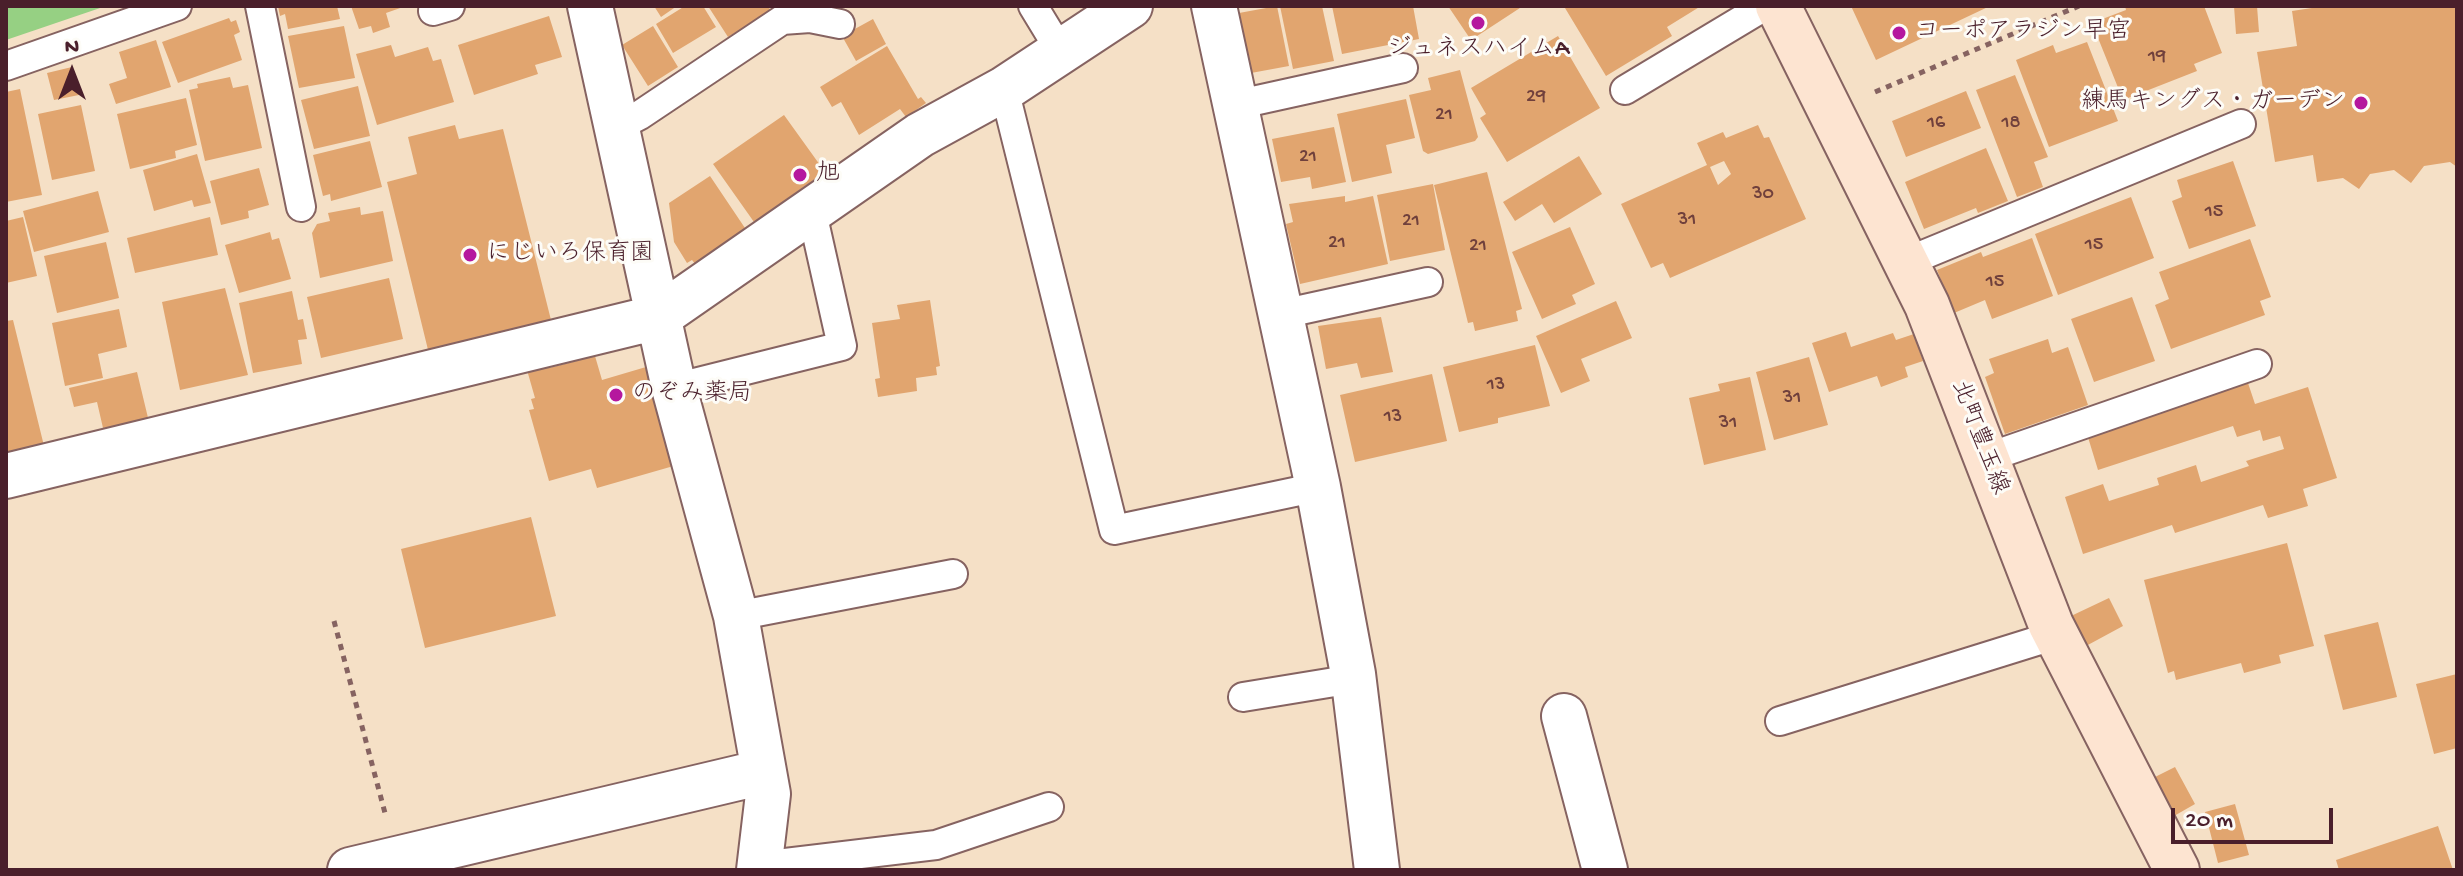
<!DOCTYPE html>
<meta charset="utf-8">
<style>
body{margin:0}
#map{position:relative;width:2463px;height:876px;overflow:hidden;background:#f5e0c6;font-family:"Gochi Hand",sans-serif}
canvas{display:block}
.frame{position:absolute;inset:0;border:8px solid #4a1f2b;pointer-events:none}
.north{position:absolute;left:32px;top:32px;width:80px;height:80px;-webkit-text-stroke:6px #fdfcf7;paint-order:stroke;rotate:0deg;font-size:22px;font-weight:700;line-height:32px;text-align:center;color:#4a1f2b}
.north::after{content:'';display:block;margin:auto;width:28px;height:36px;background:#4a1f2b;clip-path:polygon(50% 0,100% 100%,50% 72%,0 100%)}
.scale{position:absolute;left:2171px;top:808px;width:162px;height:36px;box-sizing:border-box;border:4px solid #4a1f2b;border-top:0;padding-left:10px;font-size:24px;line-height:28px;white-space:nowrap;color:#4a1f2b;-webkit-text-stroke:6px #fdfcf7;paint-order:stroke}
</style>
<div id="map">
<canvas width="2463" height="876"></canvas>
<div class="frame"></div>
<div class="north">N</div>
<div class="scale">20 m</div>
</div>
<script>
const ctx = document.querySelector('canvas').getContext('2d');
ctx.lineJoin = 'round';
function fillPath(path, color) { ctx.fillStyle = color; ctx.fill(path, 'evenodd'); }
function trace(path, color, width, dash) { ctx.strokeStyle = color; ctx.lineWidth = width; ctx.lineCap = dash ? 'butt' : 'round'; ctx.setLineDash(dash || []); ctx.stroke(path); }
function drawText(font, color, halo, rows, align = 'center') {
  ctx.font = font + ' "Gochi Hand","Klee One",sans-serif'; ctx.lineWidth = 6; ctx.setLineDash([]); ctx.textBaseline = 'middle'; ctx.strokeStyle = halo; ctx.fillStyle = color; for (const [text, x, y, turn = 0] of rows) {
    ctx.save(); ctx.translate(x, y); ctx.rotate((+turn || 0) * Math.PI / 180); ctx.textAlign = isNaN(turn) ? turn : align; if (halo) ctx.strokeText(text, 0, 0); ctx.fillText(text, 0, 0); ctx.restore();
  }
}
fillPath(new Path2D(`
 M6 6H106L6 40Z`), '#96d083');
fillPath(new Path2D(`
 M278 6H337L340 19 288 29 285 14 280 16Z
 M351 6H406L386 13 390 27 373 33 371 26 359 29Z
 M654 6H677L661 17Z
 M685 6H703L716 27 673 53 656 24Z
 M708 6H768L771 11 728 37Z
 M1277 6 1289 66 1251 73 1239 13Z
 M1280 6H1322L1334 61 1293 69Z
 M1332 6H1413L1419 39 1342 54Z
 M1448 6H1523L1471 40Z
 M1569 6H1701L1667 27 1672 36 1606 76 1565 8Z
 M1851 6H1990L1876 60Z
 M2125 6H2204L2222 53 2194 64 2197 71 2123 100 2092 23 2126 10Z
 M2234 6H2257L2259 32 2236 34Z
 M2325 6H2457V167L2450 162 2424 166 2411 183 2394 170 2370 174 2359 189 2343 178 2317 182 2313 155 2275 162 2257 52 2297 46 2292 11Z
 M549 16 562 57 535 65 538 74 474 95 458 45Z
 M229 18 231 22 236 20 240 32 234 35 242 60 178 83 162 42Z
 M873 19 886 44 856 61 842 36Z
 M344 26 355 78 299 88 288 36Z
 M653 26 678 67 648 86 622 45Z
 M1558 36 1600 108 1507 162 1480 118 1486 114 1471 88Z
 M156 40 171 87 116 104 109 84 127 78 119 52Z
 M2087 42 2118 121 2049 147 2016 60 2053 45 2056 53Z
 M391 45 395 57 428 47 433 61 441 59 454 102 377 125 356 54Z
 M887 46 918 99 921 97 926 103 906 117 900 109 859 135 841 102 832 107 820 87Z
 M72 67 79 95 54 100 47 73Z
 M1460 70 1478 137 1475 141 1428 154 1423 151 1409 95 1431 90 1428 78Z
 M2015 75 2048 157 2034 162 2043 187 2017 197 1976 90Z
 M230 77 233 88 248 85 262 148 205 161 189 90 198 88 197 84Z
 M358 86 370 136 314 149 301 100Z
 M20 89 42 195 6 202V92Z
 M1966 91 1981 128 1906 157 1892 121Z
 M186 98 197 145 175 151 176 158 130 169 117 114Z
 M1406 99 1415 138 1386 145 1392 173 1352 182 1337 114Z
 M81 105 95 171 52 180 38 114Z
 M784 115 825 172 754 222 713 164Z
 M455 125 459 139 503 129 553 328 430 358 387 182 417 174 408 137Z
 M1758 125 1764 138 1769 137 1806 219 1670 278 1663 263 1651 268 1621 204 1707 165 1697 143 1723 132 1726 138ZM1724 161 1731 174 1718 185 1710 167Z
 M1334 127 1346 182 1312 189 1310 177 1281 182 1272 139Z
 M370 141 382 187 331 201 330 194 323 196 313 155Z
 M1986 148 2008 201 1978 213 1976 208 1924 229 1905 182Z
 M197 154 211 203 194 207 192 200 154 211 143 170Z
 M1579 156 1602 194 1554 223 1542 204 1515 221 1503 202Z
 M2233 161 2256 226 2189 249 2172 201 2182 197 2177 180Z
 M259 168 269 205 248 211 249 218 221 225 210 181Z
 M1487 172 1522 309 1516 311 1518 321 1475 331 1473 322 1468 323 1434 185Z
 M710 176 749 234 700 270 692 260 687 263 674 242 669 203Z
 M1433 184 1445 250 1390 261 1377 195Z
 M98 191 109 232 34 252 23 211Z
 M1345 196V202L1373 196 1388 264 1300 284 1286 224 1293 222 1289 204Z
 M2131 197 2154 258 2058 295 2035 234Z
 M360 207 361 215 383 211 393 261 320 278 312 233 317 224 330 221 328 213Z
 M23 217 37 276 6 283V221Z
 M210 217 218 255 135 273 127 238Z
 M1570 227 1595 284 1572 295 1576 304 1542 319 1512 252Z
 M270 232 272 240 279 238 291 279 239 293 225 245Z
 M2032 238 2053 296 1992 319 1985 300 1954 313 1937 270 1981 252 1983 257Z
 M2250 239 2271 297 2260 301 2265 315 2171 349 2155 305 2169 299 2159 272Z
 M106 242 119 298 57 313 44 256Z
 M389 278 403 339 321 358 307 297Z
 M225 288 248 375 180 390 162 302Z
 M292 291 298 320 303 319 307 339 298 340 302 364 253 373 239 303Z
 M2132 297 2155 361 2094 382 2071 319Z
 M930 300 940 366 936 367 937 375 916 378 917 391 878 397 875 379 880 378 872 323 900 319 897 305Z
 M1616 301 1632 338 1581 359 1590 381 1561 393 1536 336Z
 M119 309 127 347 98 354 103 378 65 386 52 323Z
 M1381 317 1393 372 1361 378 1357 363 1326 369 1318 326Z
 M13 320 46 454 6 463V321Z
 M1846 332 1851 347 1893 333 1896 340 1914 334 1923 361 1905 367 1908 377 1881 387 1877 376 1829 392 1812 343Z
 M2048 339 2052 353 2068 347 2088 405 2005 434 1985 377 1994 373 1989 359Z
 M1535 345 1550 406 1498 418V423L1459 432 1443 367Z
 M595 356 602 380 646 367 677 465 597 488 591 469 549 481 529 410 534 409 531 399 535 398 527 370 548 364 549 368Z
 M1809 357 1828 425 1774 440 1756 372Z
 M137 372 149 422 103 428 97 402 74 407 69 388Z
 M1432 374 1447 441 1355 462 1340 395Z
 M1750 377 1766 450 1704 465 1689 398 1720 391 1718 384Z
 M2248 383 2255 404 2308 387 2337 478 2303 489 2308 506 2268 518 2263 505 2175 533 2172 525 2083 554 2065 497 2103 484 2109 501 2159 485 2157 478 2196 465 2201 482 2249 466 2246 461 2284 449 2280 436 2263 441 2260 430 2237 437 2233 426 2098 470 2087 434Z
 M531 517 556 616 425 648 401 549Z
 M2287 543 2314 646 2279 655 2281 663 2244 673 2241 663 2176 680 2174 671 2168 673 2144 580Z
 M2109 598 2123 626 2086 646 2071 616Z
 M2378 622 2397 697 2343 710 2324 635Z
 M2457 674V748L2434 754 2416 684Z
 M2175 767 2195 804 2174 816 2153 778Z
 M2235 804 2249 855 2218 863 2205 812Z
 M2438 826 2453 870H2339L2336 860Z`), '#e1a56f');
const service = new Path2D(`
 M260 6 301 207
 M1033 6 1061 52
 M433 11 450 6
 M6 66 177 6
 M1004 89 1114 530 1318 487
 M1625 90 1765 6
 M1235 105 1403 68
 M617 127 640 115 782 20 810 18 840 24
 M1906 262 2241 124
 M1282 314 1428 282
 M674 388 842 346 811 208
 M1986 458 2257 364
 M736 616 953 574
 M1243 697 1353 679
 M1780 721 2056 635
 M760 866 936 845 1049 807`);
const minor = new Path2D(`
 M590 6 674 388 736 616 768 794 759 870
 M1214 6 1318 487 1353 674 1377 870
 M6 476 658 317 920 135 1004 89 1130 6
 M1564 716 1605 870
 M350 870 763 772`);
const secondary = new Path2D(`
 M1778 6 1927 305 2051 625 2177 870`);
trace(service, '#866361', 32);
trace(minor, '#866361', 48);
trace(secondary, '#866361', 48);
trace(new Path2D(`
 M1875 92 2079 6
 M334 621 385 813`), '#866361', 5, [6, 6]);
trace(service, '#fff', 28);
trace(minor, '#fff', 44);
trace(secondary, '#fde4d1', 44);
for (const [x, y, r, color] of [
 [1478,23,8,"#b5179e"],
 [1899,33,8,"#b5179e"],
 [2361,103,8,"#b5179e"],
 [800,175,8,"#b5179e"],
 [470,255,8,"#b5179e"],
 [616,395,8,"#b5179e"]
]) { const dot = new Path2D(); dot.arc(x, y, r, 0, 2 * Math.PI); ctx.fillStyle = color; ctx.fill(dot); trace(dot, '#fdfcf7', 3); }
drawText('20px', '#70403c', null, [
 ["19",2157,58],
 ["29",1536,98],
 ["21",1444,116],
 ["16",1936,124],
 ["18",2011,124],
 ["21",1308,158],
 ["30",1763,195],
 ["15",2214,213],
 ["31",1687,221],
 ["21",1411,222],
 ["21",1337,244],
 ["15",2094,246],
 ["21",1478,247],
 ["15",1995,283],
 ["13",1496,386],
 ["31",1792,399],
 ["13",1393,418],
 ["31",1728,424]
]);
drawText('24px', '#4a1f2b', '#fdfcf7', [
 ["コーポアラジン早宮",1915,33],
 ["ジュネスハイムA",1478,50,"center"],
 ["練馬キングス・ガーデン",2345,103,"right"],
 ["旭",816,175],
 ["にじいろ保育園",486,255],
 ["のぞみ薬局",632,395]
], 'left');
drawText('24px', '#4a1f2b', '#fdfcf7', [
 ["北町豊玉線",1978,438,69]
]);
</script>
